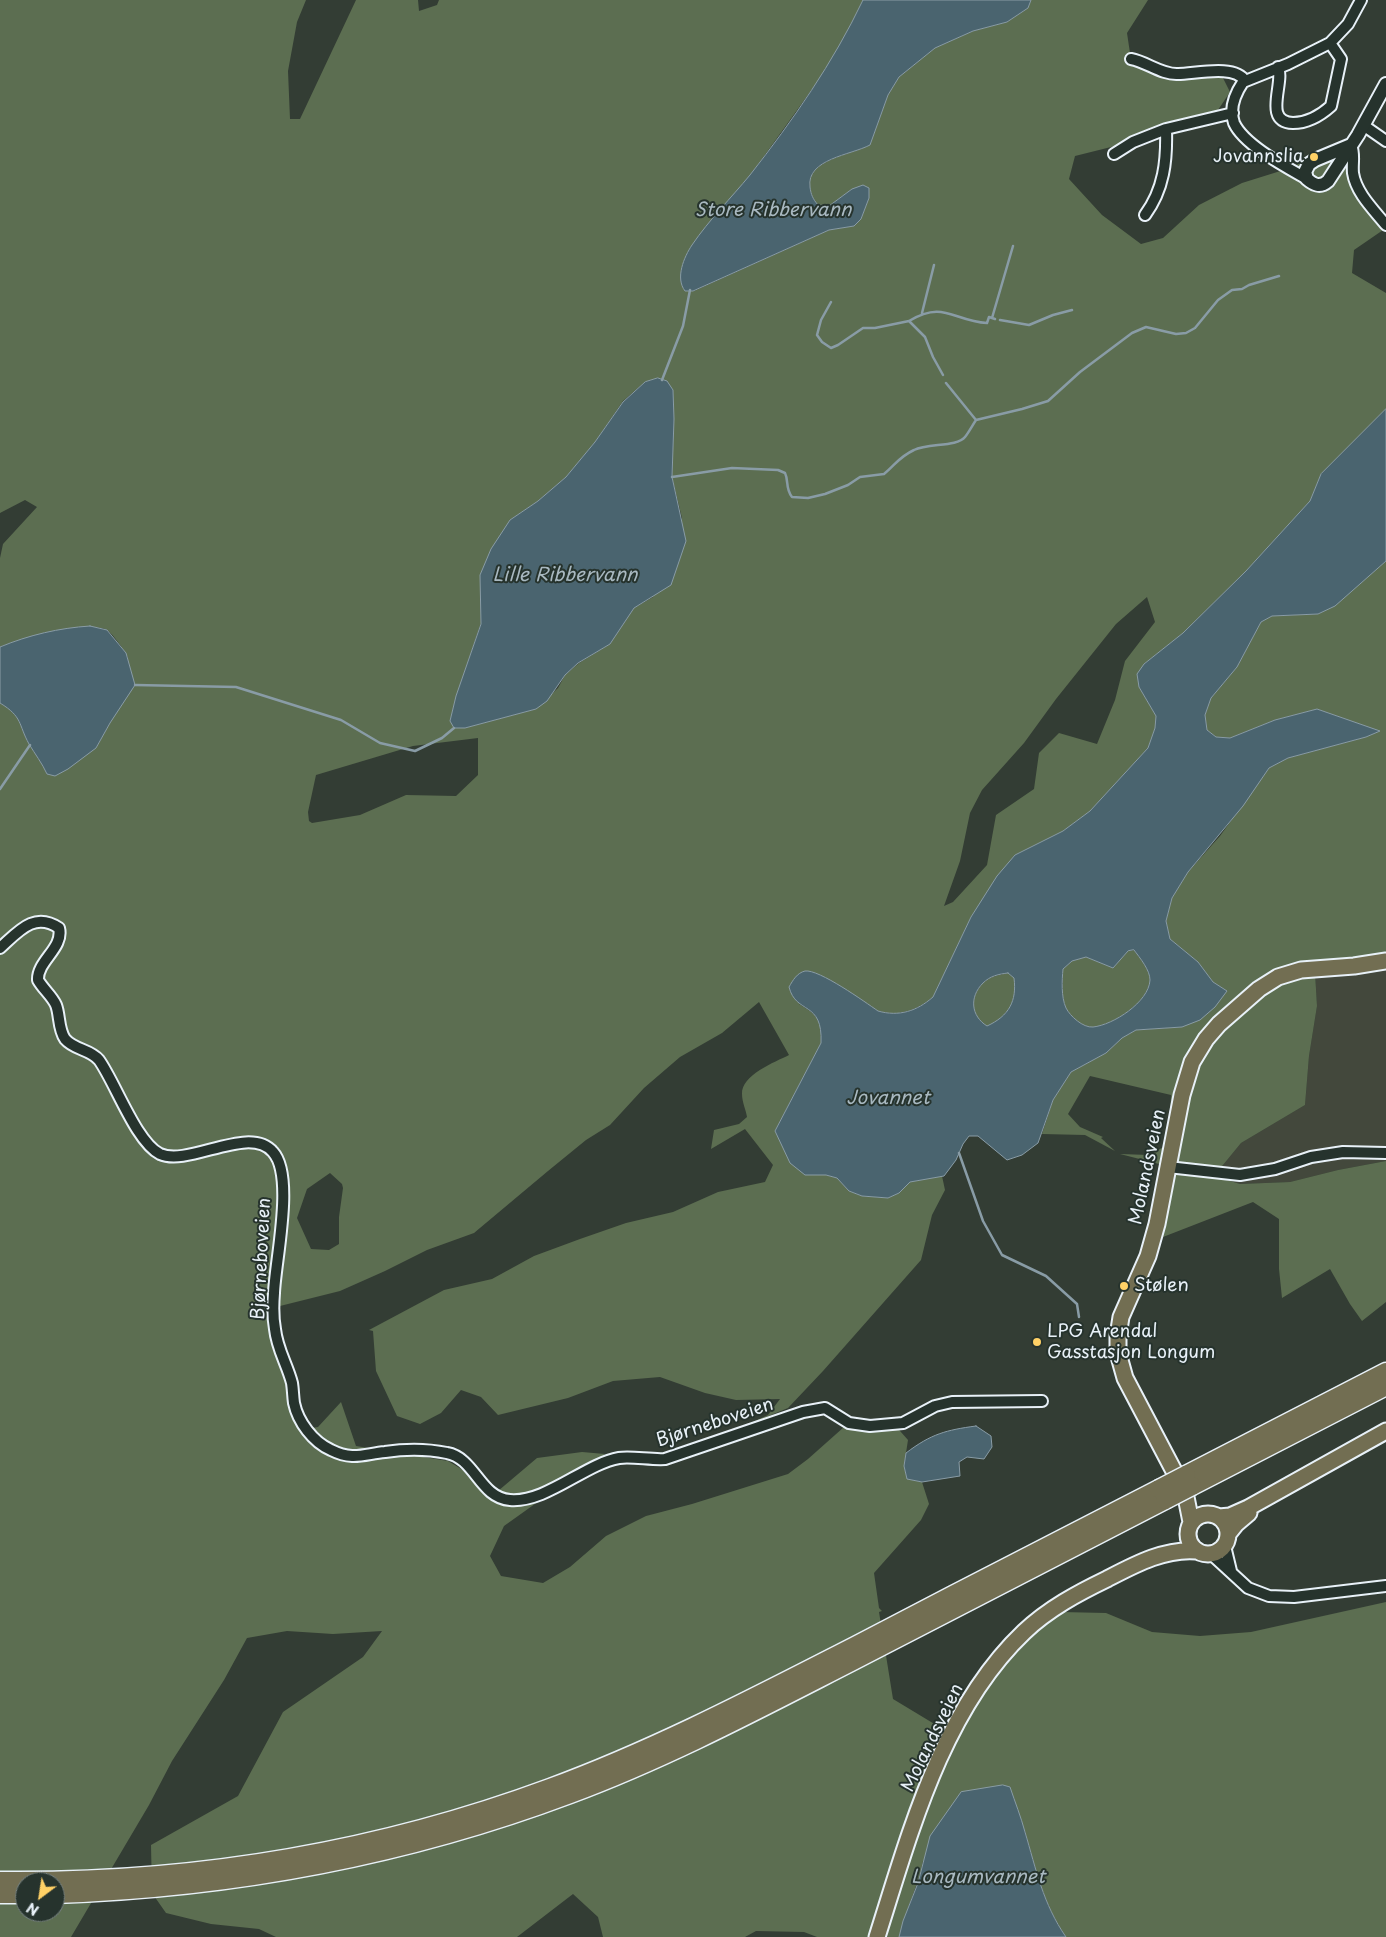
<!DOCTYPE html>
<meta charset="utf-8">
<style>
body{margin:0}
#map{position:relative;width:1386px;height:1937px;overflow:hidden;background:#333d34;font-family:"Playpen Sans",sans-serif}
canvas{display:block}
.north{position:absolute;left:15px;top:1872px;width:50px;height:50px;box-sizing:border-box;background:#26332d;border:1px solid #747f7e;border-radius:50%;rotate:211deg;font-size:14px;font-weight:700;line-height:20px;text-align:center;color:#e8f1f8}
.north::after{content:'';display:block;margin:auto;width:18px;height:22px;background:#ffd166;clip-path:polygon(50% 0,100% 100%,50% 72%,0 100%)}
</style>
<div id="map">
<canvas width="1386" height="1937"></canvas>
<div class="north">N</div>
</div>
<script>
const ctx = document.querySelector('canvas').getContext('2d');
ctx.lineJoin = 'round';
function fillPath(path, color) { ctx.fillStyle = color; ctx.fill(path, 'evenodd'); }
function trace(path, color, width, dash) { ctx.strokeStyle = color; ctx.lineWidth = width; ctx.lineCap = dash ? 'butt' : 'round'; ctx.setLineDash(dash || []); ctx.stroke(path); }
function drawText(font, color, halo, rows, align = 'center') {
  ctx.font = font + ' "Playpen Sans",sans-serif'; ctx.lineWidth = 4; ctx.setLineDash([]); ctx.textBaseline = 'middle'; ctx.strokeStyle = halo; ctx.fillStyle = color; for (const [text, x, y, turn = 0] of rows) {
    ctx.save(); ctx.translate(x, y); ctx.rotate((+turn || 0) * Math.PI / 180); ctx.textAlign = isNaN(turn) ? turn : align; if (halo) ctx.strokeText(text, 0, 0); ctx.fillText(text, 0, 0); ctx.restore();
  }
}
fillPath(new Path2D(`
 M1386 953V1161L1338 1170 1290 1182 1240 1184 1214 1176 1241 1143 1305 1105 1309 1056 1317 1006 1315 972 1344 961Z`), '#43483c');
fillPath(new Path2D(`
 M0 0H306L297 22 288 71 290 119H300L356 0H418L419 11 437 5 439 0H863L848 32 823 74 749 177 685 291H694L829 230 854 226 861 219 869 198 852 189 829 206 818 205C813 199 811 195 810 187 806 160 851 155 870 145L888 95 899 77 935 48 973 31 1007 22 1028 8 1031 0H1148L1127 33 1130 53 1173 71 1222 76 1230 92 1216 113 1167 122 1123 144 1075 156 1069 179 1102 215 1141 244 1163 238 1199 205 1242 183 1290 168 1335 146 1358 186 1386 228 1354 250 1352 273 1386 293V409L1321 474 1310 501 1246 571 1183 633 1144 664 1139 687 1156 716 1155 728 1148 748 1090 811 1063 831 1015 855 971 917 933 997C917 1010 899 1017 878 1011L799 1004C818 1015 822 1020 821 1043L775 1131 805 1175H826L837 1178 849 1191 862 1196 888 1198 899 1193 909 1182 942 1176 945 1190 932 1215 921 1260 823 1371 788 1408 742 1427 768 1415 780 1399 736 1400 705 1393 660 1377 613 1381 568 1398 498 1415 481 1397 461 1390 441 1413 420 1424 397 1416 376 1371 373 1331 369 1330 444 1290 492 1279 534 1256 580 1239 626 1223 673 1212 718 1192 765 1182 773 1165 745 1129 711 1149 714 1130 739 1124 747 1117C746 1110 742 1102 742 1094 741 1075 775 1062 789 1055L759 1002 722 1033 680 1057 644 1088 610 1125 586 1140 548 1171 474 1233 427 1250 385 1271 340 1291 276 1307V1341L306 1429 318 1427 341 1402 356 1446 448 1461 498 1491 537 1458 582 1452 605 1454 504 1526 490 1556 501 1576 543 1583 570 1567 606 1536 646 1516 692 1504 788 1474 808 1459 844 1427 893 1423 908 1440 904 1466 907 1478 922 1482 929 1504 921 1520 874 1573 879 1608 882 1611 879 1612 893 1699 951 1734 1030 1629 1061 1612 1106 1613 1152 1632 1200 1636 1251 1632 1386 1602V1937H1066C1044 1905 1035 1868 1025 1831L923 1861C918 1887 905 1911 899 1937H817L804 1932 756 1931 745 1937H603L598 1917 573 1894 517 1937H276L259 1929 211 1924 166 1913 152 1893 151 1845 238 1796 283 1712 363 1657 382 1631 333 1634 287 1631 247 1638 224 1680 172 1761 149 1805 71 1937H0V703C23 716 18 724 29 743 35 754 42 763 47 774L96 748 110 723 128 658C126 652 112 633 107 630 91 620 18 639 0 647V558L3 544 37 507 25 500 0 513ZM658 378 666 381 673 390 674 419 672 477 682 518 653 597 634 608 610 644 579 663 565 675 558 688 536 709 465 728 450 721 456 697 481 623 480 575 510 520 538 501 566 477 595 442 623 401 645 382ZM1147 597 1155 622 1125 661 1115 700 1097 744 1059 733 1039 753 1034 789 996 815 987 865 953 902 944 906 960 861 970 813 982 790 1024 743 1056 699 1116 624ZM478 738V775L456 796 406 795 360 815 312 823 309 821 308 812 316 775 413 746ZM330 1173 342 1184 343 1188 339 1217V1244L329 1250 311 1249 297 1218 307 1189ZM25 1882H55V1912H25Z
 M1386 561V953L1344 961 1315 972 1317 1006 1309 1056 1305 1105 1241 1143 1214 1176 1240 1184 1290 1182 1338 1170 1386 1161V1302L1362 1321 1350 1304 1330 1269 1282 1298 1279 1269V1219L1253 1202 1163 1237 1167 1166 1120 1154 1149 1155 1169 1144 1171 1095 1090 1076 1068 1114 1080 1127 1103 1137 1101 1138 1115 1151 1085 1135 1042 1134 1053 1100 1071 1072 1106 1053 1122 1038 1136 1030 1182 1027 1226 991 1213 982 1198 962 1170 939 1166 921 1172 898 1188 872 1220 836 1269 768 1288 758 1366 737 1379 731 1317 709 1275 720 1230 738 1216 737 1207 730 1205 715 1211 698 1237 667 1261 622 1272 616 1318 614 1334 606Z
 M1134 950C1140 958 1150 970 1150 980 1149 1002 1113 1025 1093 1027 1083 1028 1070 1016 1066 1008 1061 997 1063 981 1063 969L1072 961 1086 957 1113 968 1128 951Z
 M1008 973 1014 978C1017 1002 1009 1015 987 1027 971 1017 969 998 983 983 990 976 999 975 1008 973Z`), '#5c6e51');
const water = new Path2D(`
 M863 0H1031L1028 8 1007 22 973 31 935 48 899 77 888 95 870 145C851 155 806 159 810 187 811 195 813 199 818 205L829 206 852 189 863 185 869 188V198L861 219 854 226 829 230 693 291H685C675 278 684 257 692 245 709 220 731 198 750 175 793 120 833 63 863 0Z
 M658 378 667 381 673 390 674 419 672 477 686 541 671 585 634 608 610 644 578 663 565 675 547 701 536 709 465 728H454L450 721 456 696 481 624 480 575 491 549 510 520 538 501 566 477 595 442 623 402 645 382Z
 M1386 409V561L1335 606 1318 614 1272 616 1261 622 1237 667 1211 698 1205 715 1207 730 1216 737 1230 738 1275 720 1317 709 1380 731 1366 737 1288 758 1269 768 1243 806 1188 872 1172 898 1166 921 1170 939 1198 962 1213 982 1227 991 1215 1007 1200 1020 1182 1027 1136 1030 1122 1038 1106 1053 1071 1072 1053 1100 1038 1143 1022 1155 1007 1160 978 1136H969L963 1144 956 1160 944 1176 910 1182 899 1193 888 1198 862 1196 849 1191 837 1178 826 1175H805L790 1163 775 1131 821 1043C823 1000 796 1015 789 987 793 980 797 973 805 971 819 969 865 1002 878 1011 899 1017 917 1011 933 997L971 917 997 876 1015 855 1063 831 1090 811 1148 748 1155 728 1156 716 1139 687 1137 674 1144 664 1183 633 1246 571 1310 501 1321 474ZM1134 950C1140 958 1150 970 1150 980 1149 1002 1113 1025 1093 1027 1083 1028 1070 1016 1066 1008 1061 997 1062 980 1063 969L1072 961 1086 957 1113 968 1128 951ZM1008 973 1014 978C1017 1001 1009 1016 987 1026 971 1016 969 997 983 983 990 976 999 974 1008 973Z
 M90 626 107 630 126 653 135 685 110 723 96 748 68 769 55 776 47 774C42 763 35 754 29 744 18 724 23 717 0 703V647C29 635 59 628 90 626Z
 M976 1426 991 1436 992 1447 984 1459 967 1457 959 1462 960 1476 922 1482 907 1479 904 1466 906 1453C931 1434 946 1430 976 1426Z
 M1003 1785 1010 1787C1015 1802 1021 1817 1025 1832 1036 1869 1043 1904 1066 1937H899L903 1921 918 1883 930 1836 961 1792Z`);
fillPath(water, '#4a646f');
trace(water, '#899ca6', 1);
trace(new Path2D(`
 M831 302 821 320 817 335 822 342 831 348 838 345 863 328H875L909 321 925 337 933 357 943 375
 M922 313 934 265
 M992 318 1013 246
 M1000 320 1029 325 1053 315 1072 310
 M909 321C944 300 953 321 987 323L989 317 995 319
 M662 380 683 326 690 290
 M946 383 976 420
 M672 477 732 468 778 470 785 473C789 481 785 488 792 497L808 498 825 494 848 485 860 477 884 474C896 464 899 457 914 450 928 443 957 447 965 437 969 432 972 426 976 420L1022 409 1048 401 1080 372 1132 333 1146 327 1176 334 1186 333 1195 328 1218 300 1232 290 1242 289 1249 285 1279 276
 M135 685 236 687 341 720 380 743 415 751 442 738 454 728
 M0 789 30 745
 M959 1153 983 1221 1002 1255 1046 1276 1077 1304 1079 1317`), '#899ca6', 2.5);
const minor = new Path2D(`
 M1131 59C1147 62 1162 75 1178 74 1195 74 1235 64 1245 81
 M1278 67C1285 83 1262 122 1293 123 1307 123 1321 115 1331 106L1341 59 1330 43
 M1363 125 1386 141
 M1351 145C1355 154 1352 163 1353 173 1356 193 1374 210 1386 225
 M1114 154 1133 142 1166 129
 M1307 179C1286 167 1244 145 1234 123 1229 109 1235 94 1243 82L1288 64 1330 43 1348 24 1361 0
 M1145 215C1164 189 1167 161 1166 129L1233 113
 M0 948C18 932 34 911 59 928 64 948 37 961 38 980 43 989 52 996 56 1005 60 1015 58 1029 65 1039 74 1050 90 1049 99 1060 115 1082 136 1142 160 1154 189 1167 249 1124 273 1152 295 1176 275 1262 274 1293 273 1305 273 1318 275 1329 277 1349 287 1364 292 1383 293 1389 293 1396 294 1403 298 1422 313 1442 331 1450 353 1461 364 1454 385 1452 404 1449 428 1449 447 1453 475 1458 480 1498 510 1500 546 1503 585 1464 619 1458 631 1456 651 1460 665 1459L803 1412 825 1408 849 1423 870 1426 903 1423 935 1406 952 1402 1042 1401
 M1168 1167 1240 1175 1275 1169 1311 1157 1343 1152 1386 1153
 M1225 1546 1231 1571
 M1211 1554 1248 1588 1269 1596 1294 1597 1386 1586`);
const tertiary = new Path2D(`
 M1351 145 1315 160 1309 164 1305 172 1307 179C1314 185 1320 188 1328 181L1358 135 1386 84`);
const primary = new Path2D(`
 M1188 1534a20 20 0 1 1 40 0a20 20 0 1 1-40 0Z
 M1219 1517 1230 1516 1248 1508 1386 1431
 M1191 1522 1185 1492 1125 1378 1118 1353V1336L1121 1317 1148 1256 1157 1224 1182 1095 1192 1062 1206 1039 1219 1024 1259 989 1278 977 1301 970 1354 966 1386 961
 M1228 1534 1236 1524 1249 1513
 M877 1937C910 1833 942 1710 1024 1632 1048 1609 1078 1593 1107 1579 1134 1565 1165 1548 1197 1551`);
const motorway = new Path2D(`
 M1186 1475 1386 1372
 M1192 1486 1386 1386
 M0 1881C187 1883 374 1853 550 1788 656 1749 755 1697 855 1646 956 1593 1058 1541 1159 1489
 M0 1894H25
 M55 1894C231 1888 405 1856 570 1794 667 1758 759 1709 851 1662 956 1608 1060 1554 1165 1500`);
trace(minor, '#e8f1f8', 14);
trace(tertiary, '#e8f1f8', 16);
trace(primary, '#e8f1f8', 19);
trace(motorway, '#e8f1f8', 21);
trace(minor, '#26332d', 10);
trace(tertiary, '#26332d', 12);
trace(primary, '#726e52', 15);
trace(motorway, '#726e52', 18);
const motorwayBridge = new Path2D(`
 M1159 1489 1186 1475
 M1165 1500 1192 1486`);
trace(motorwayBridge, '#e8f1f8', 21, []);
trace(motorwayBridge, '#726e52', 18);
for (const [x, y, r, color] of [
 [1314,157,5,"#ffd166"],
 [1124,1286,5,"#ffd166"],
 [1037,1342,5,"#ffd166"]
]) { const dot = new Path2D(); dot.arc(x, y, r, 0, 2 * Math.PI); ctx.fillStyle = color; ctx.fill(dot); trace(dot, '#26332d', 2); }
drawText('18px', '#e8f1f8', '#26332d', [
 ["Jovannslia",1304,157,"right"],
 ["Stølen",1134,1286],
 ["LPG Arendal",1047,1332],
 ["Gasstasjon Longum",1047,1353]
], 'left');
drawText('18px', '#e8f1f8', '#26332d', [
 ["Molandsveien",1148,1167,-78],
 ["Bjørneboveien",262,1259,-87],
 ["Bjørneboveien",715,1423,-18],
 ["Molandsveien",933,1738,-64]
]);
drawText('italic 19px', '#a9b9c1', '#26332d', [
 ["Store Ribbervann",773,211],
 ["Lille Ribbervann",565,576],
 ["Jovannet",888,1099],
 ["Longumvannet",978,1878]
]);
</script>
